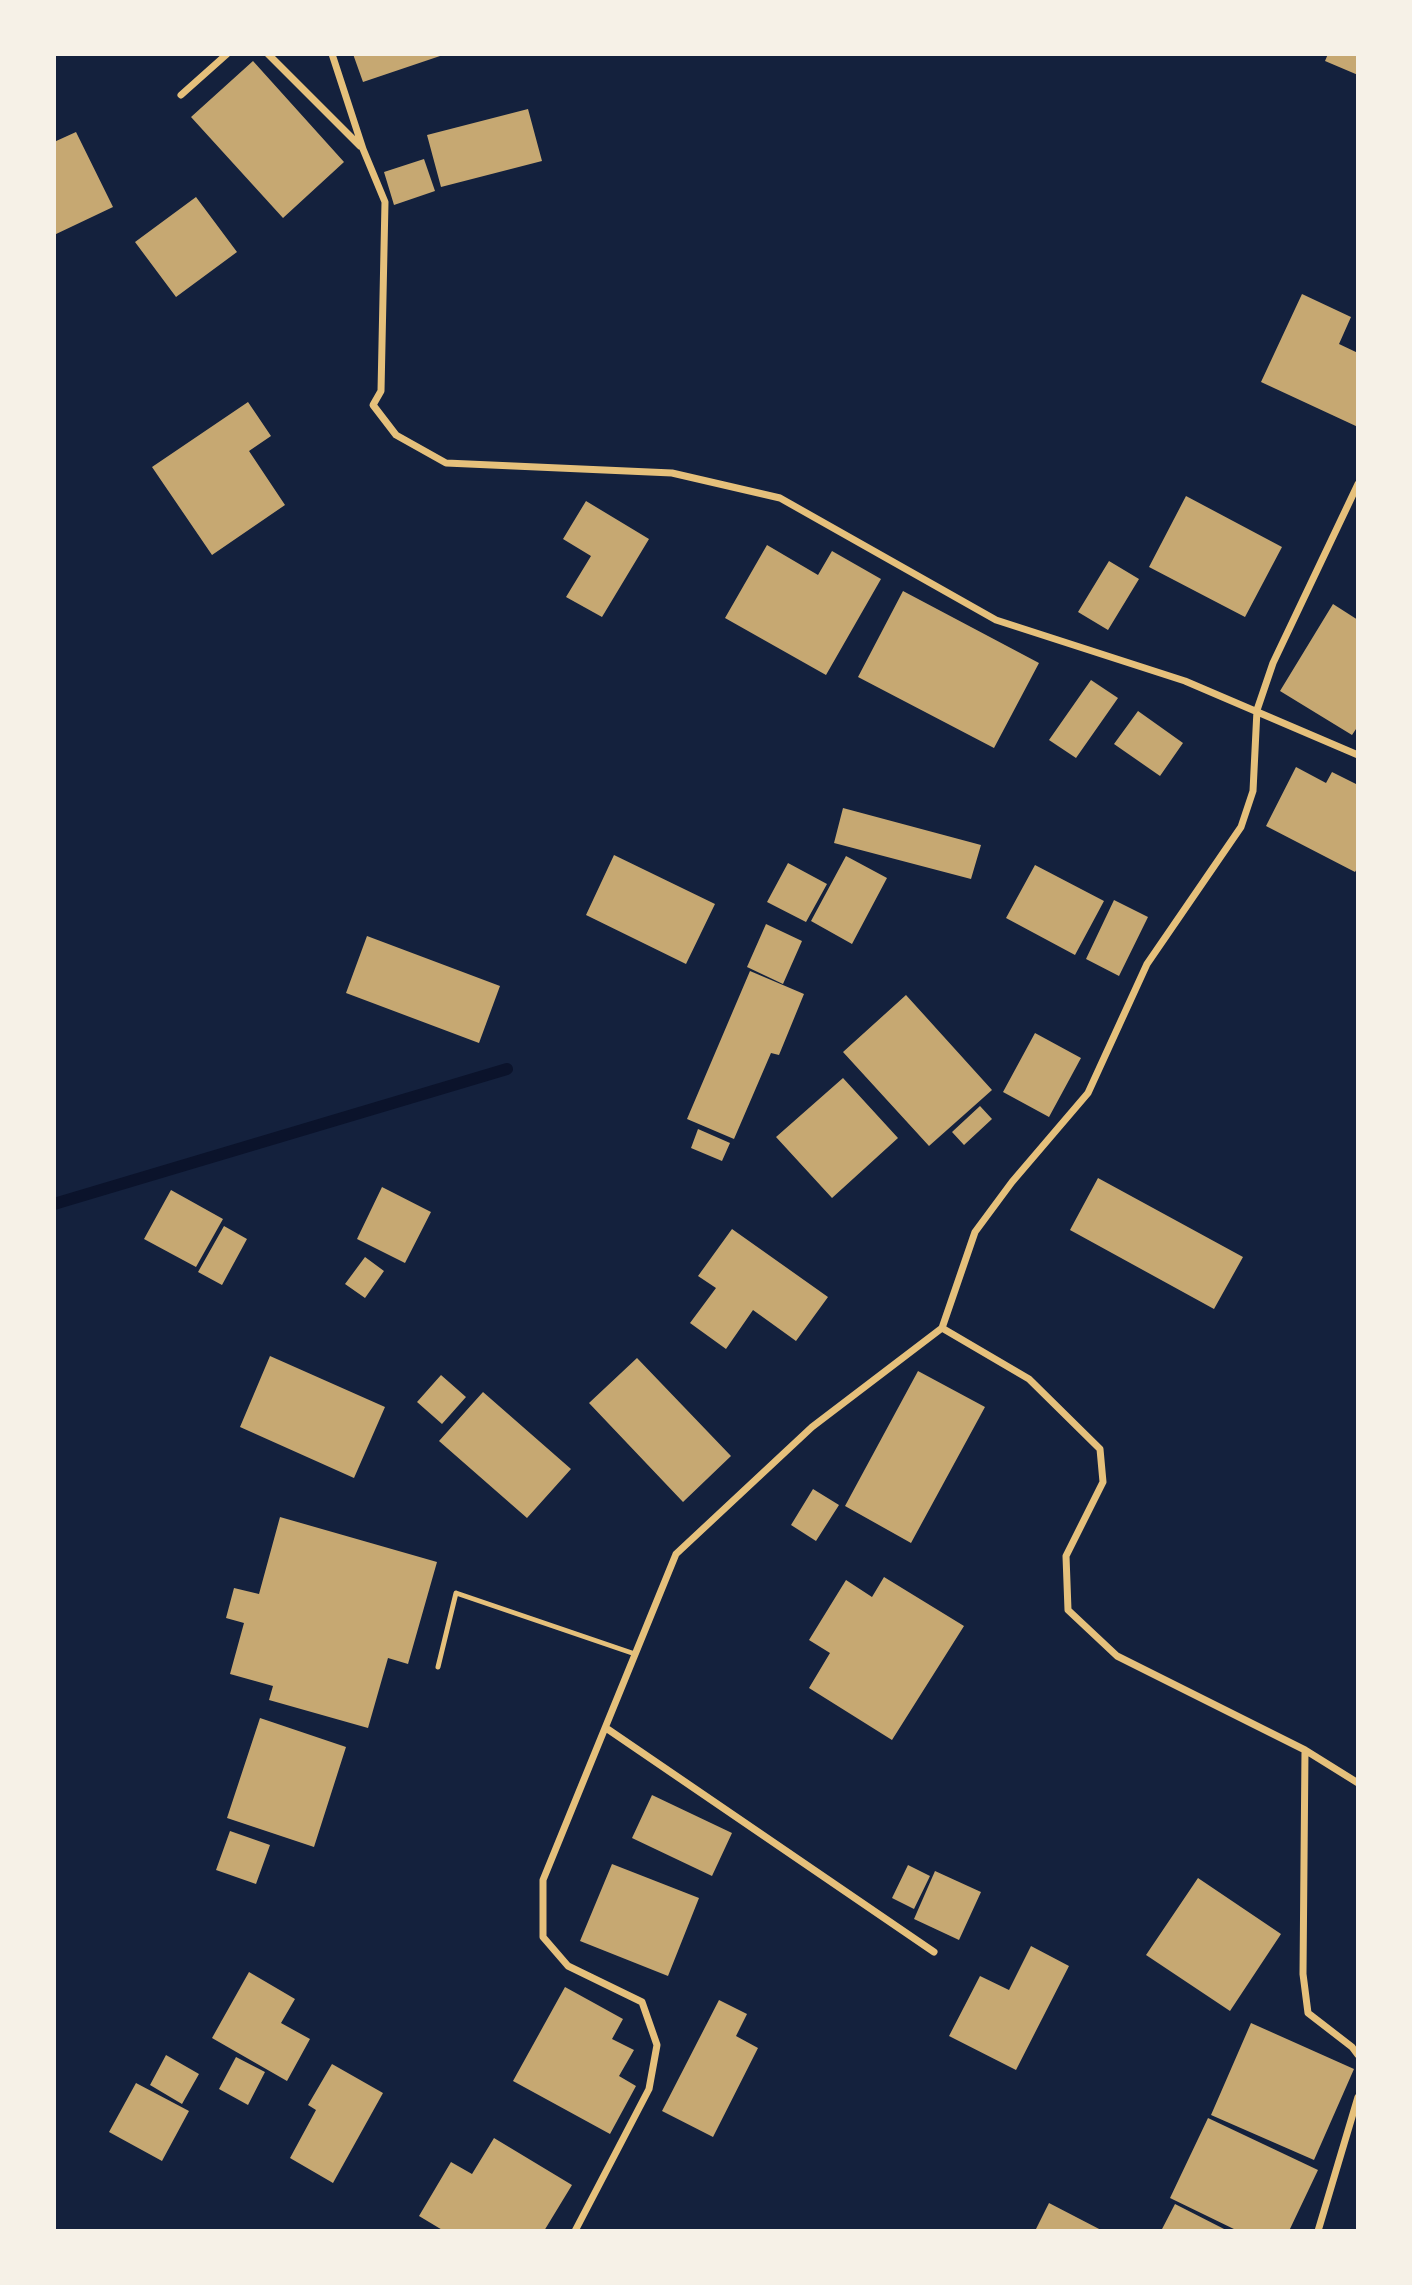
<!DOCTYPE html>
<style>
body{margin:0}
#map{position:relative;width:1412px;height:2285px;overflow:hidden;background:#14213d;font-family:"IBM Plex Sans",sans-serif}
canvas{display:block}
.frame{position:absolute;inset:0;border:56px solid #f6f1e7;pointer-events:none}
</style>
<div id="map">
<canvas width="1412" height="2285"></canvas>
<div class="frame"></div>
</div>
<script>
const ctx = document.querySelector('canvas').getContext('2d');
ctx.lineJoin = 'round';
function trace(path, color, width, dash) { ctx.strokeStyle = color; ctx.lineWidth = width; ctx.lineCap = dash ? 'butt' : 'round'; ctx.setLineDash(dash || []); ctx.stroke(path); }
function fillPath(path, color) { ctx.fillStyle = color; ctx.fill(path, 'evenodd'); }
trace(new Path2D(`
 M54 1204 507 1069`), '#0b132b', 12);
fillPath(new Path2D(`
 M353 54H443V55L363 82Z
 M1328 54H1358V75L1325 61Z
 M253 61 344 162 283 218 191 117Z
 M528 109 542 161 441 187 427 135Z
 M76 132 113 207 54 235V142Z
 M424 159 435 191 394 205 384 172Z
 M196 197 237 252 176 297 135 242Z
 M1302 294 1351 317 1339 344 1358 353V427L1261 382Z
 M248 402 271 436 249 451 285 505 212 555 152 467Z
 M1186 496 1282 547 1245 617 1149 567Z
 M586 501 649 539 602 617 566 597 591 556 563 539Z
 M767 545 818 575 832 551 881 579 826 675 725 618Z
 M1109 561 1139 579 1108 630 1078 612Z
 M903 591 1039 663 994 748 858 677Z
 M1333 604 1358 620V726L1352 735 1280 691Z
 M1091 680 1118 698 1076 758 1049 740Z
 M1138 711 1183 743 1160 776 1114 744Z
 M1296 767 1326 783 1332 772 1358 785V867L1355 872 1266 826Z
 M843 808 981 845 971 879 834 843Z
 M614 855 715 904 686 964 586 915Z
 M846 856 887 878 852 944 811 921Z
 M788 863 827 884 806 922 767 902Z
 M1035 865 1104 901 1075 955 1006 918Z
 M1114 900 1148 917 1119 976 1086 959Z
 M766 924 802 941 783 984 747 967Z
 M367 936 500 986 479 1043 346 993Z
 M750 971 804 994 779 1055 771 1053 734 1139 687 1119Z
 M906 995 992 1090 929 1146 843 1052Z
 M1035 1033 1081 1058 1049 1117 1003 1092Z
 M843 1078 898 1138 832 1198 776 1137Z
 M980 1106 992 1119 964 1145 952 1132Z
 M698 1129 730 1143 722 1161 691 1148Z
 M1098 1178 1243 1257 1214 1309 1070 1230Z
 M382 1187 431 1212 405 1263 357 1239Z
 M171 1190 223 1219 196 1267 144 1239Z
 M224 1226 247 1239 222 1285 198 1272Z
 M732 1229 828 1297 796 1341 753 1310 726 1349 690 1323 716 1288 698 1276Z
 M365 1257 384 1271 365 1298 345 1284Z
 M270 1356 385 1407 354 1478 240 1427Z
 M637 1358 731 1456 683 1502 589 1403Z
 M918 1371 985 1407 911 1543 845 1506Z
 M441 1375 466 1397 442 1424 417 1402Z
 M483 1392 571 1469 527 1518 439 1441Z
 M813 1489 839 1505 816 1541 791 1525Z
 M280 1517 437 1562 408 1664 388 1658 368 1728 269 1700 273 1686 230 1674 244 1623 226 1618 234 1588 259 1594Z
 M884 1577 964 1626 892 1740 809 1688 830 1653 809 1640 846 1580 872 1597Z
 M260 1718 346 1747 314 1847 227 1818Z
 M652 1795 732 1833 712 1876 632 1838Z
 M230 1831 270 1845 256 1884 216 1870Z
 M612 1864 699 1898 668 1976 580 1941Z
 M908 1865 930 1876 914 1909 892 1898Z
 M935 1871 981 1892 959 1940 914 1919Z
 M1198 1878 1281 1934 1230 2011 1146 1955Z
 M1031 1946 1069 1966 1016 2070 949 2036 980 1976 1009 1990Z
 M249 1972 295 1999 281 2023 310 2039 287 2081 212 2038Z
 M565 1987 623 2019 612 2039 634 2050 619 2076 636 2086 610 2134 513 2081Z
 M719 2000 747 2014 736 2036 758 2048 713 2137 662 2111Z
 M1251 2023 1354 2069 1314 2160 1211 2115Z
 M166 2055 199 2074 182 2104 150 2085Z
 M236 2057 265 2072 248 2105 219 2089Z
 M332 2064 383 2093 333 2183 290 2158 316 2110 308 2105Z
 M136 2083 189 2111 162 2161 109 2132Z
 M1208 2118 1318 2170 1289 2231H1238L1170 2198Z
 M494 2138 572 2185 544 2231H444L419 2216 451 2162 472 2174Z
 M1049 2203 1103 2231H1035Z
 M1175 2204 1228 2231H1161Z`), '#c6a872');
trace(new Path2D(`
 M438 1667 456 1593 635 1654`), '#e5c07b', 5);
trace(new Path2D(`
 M268 54 360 146
 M332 54 363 149 385 202 381 391 373 405 396 435 446 463 672 473 780 498 996 620 1185 681 1358 755
 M181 95 227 54
 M942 1328 1029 1379 1100 1449 1103 1482 1066 1556 1068 1610 1117 1656 1305 1750 1358 1783
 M606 1728 934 1952
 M1305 1750 1303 1974 1308 2013 1352 2047 1358 2055
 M575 2231 649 2089 657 2045 642 2002 568 1966 543 1937V1880L676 1554 812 1427 942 1328 975 1232 1012 1182 1088 1093 1147 964 1241 827 1253 791 1257 710 1273 663 1358 484
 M1318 2231 1358 2097`), '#e5c07b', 7);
</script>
